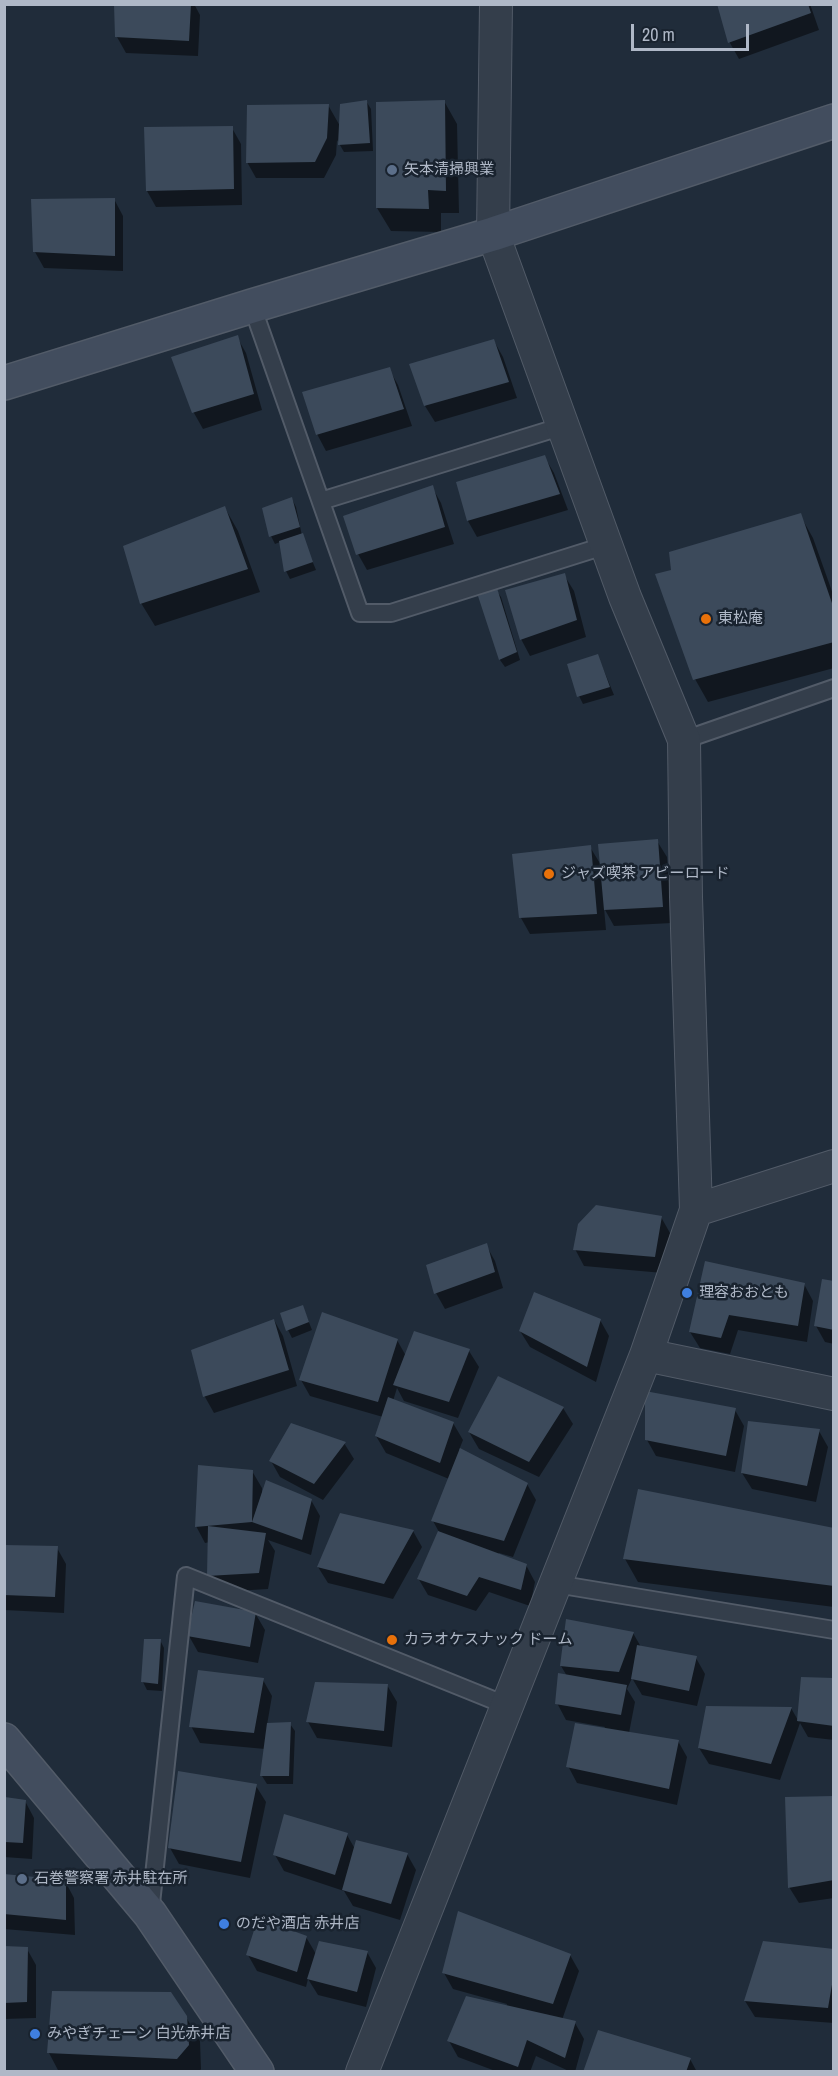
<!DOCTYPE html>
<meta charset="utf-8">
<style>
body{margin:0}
#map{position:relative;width:838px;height:2076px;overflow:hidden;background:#202c3a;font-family:"Archivo Narrow",sans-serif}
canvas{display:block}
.frame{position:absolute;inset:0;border:6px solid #afb8c7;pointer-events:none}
.scale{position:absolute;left:631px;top:24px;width:118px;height:27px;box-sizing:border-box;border:3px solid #afb8c7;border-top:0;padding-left:8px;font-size:18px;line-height:21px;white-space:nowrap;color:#afb8c7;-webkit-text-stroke:4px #19232f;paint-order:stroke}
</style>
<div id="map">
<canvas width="838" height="2076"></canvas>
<div class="frame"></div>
<div class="scale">20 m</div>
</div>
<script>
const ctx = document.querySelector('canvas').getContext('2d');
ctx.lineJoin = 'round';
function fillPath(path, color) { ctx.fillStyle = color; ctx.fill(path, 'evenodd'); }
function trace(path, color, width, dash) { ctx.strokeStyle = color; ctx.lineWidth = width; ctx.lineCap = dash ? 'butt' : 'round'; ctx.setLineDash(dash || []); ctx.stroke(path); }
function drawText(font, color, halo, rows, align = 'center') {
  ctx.font = font + ' "Archivo Narrow","Noto Sans JP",sans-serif'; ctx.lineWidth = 5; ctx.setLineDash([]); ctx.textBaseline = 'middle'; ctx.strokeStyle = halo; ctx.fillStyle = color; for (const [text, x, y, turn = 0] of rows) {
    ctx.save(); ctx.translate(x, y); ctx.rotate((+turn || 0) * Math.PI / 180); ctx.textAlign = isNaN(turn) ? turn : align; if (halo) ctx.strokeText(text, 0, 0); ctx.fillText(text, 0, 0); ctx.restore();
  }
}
fillPath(new Path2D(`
 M116 4H194L200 15 198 56 126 53 117 37Z
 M719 4H810L819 30 739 59 730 43Z
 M366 101 371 109 373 151 344 152 337 140 336 155 324 178H256L247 162 328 105 340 126Z
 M444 101 457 124 459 213H441V232L391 231 377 208Z
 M232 128 241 144 242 205 156 207 147 191Z
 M114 199 123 216V271L44 268 35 252Z
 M237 337 246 353 262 410 203 429 194 413 173 358Z
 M494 341 503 357 517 398 435 422 425 406Z
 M389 369 398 385 412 426 326 451 317 434Z
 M544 456 554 473 568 510 477 537 468 521 458 483Z
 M432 487 441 503 454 544 367 570 358 554Z
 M292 499 296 507 302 536 316 570 290 579 286 571 280 542 275 544 271 536Z
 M225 508 238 531 260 592 155 626 141 603Z
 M800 515 813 538 834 597V668L708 702 695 679Z
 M564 575 574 591 586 637 530 656 521 639Z
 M496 590 501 597 520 660 505 667 500 660 480 597Z
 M598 656 614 695 583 704 579 696Z
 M657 841 667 857 672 923 614 926 604 908 606 930 530 934 521 918 590 847 601 865Z
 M661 1217 670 1233 663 1273 584 1266 575 1249Z
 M486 1245 495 1261 503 1288 445 1309 436 1293Z
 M706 1263 804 1284 813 1301 807 1342 738 1330 730 1354 700 1348 690 1332Z
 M834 1283V1344L825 1342 816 1326Z
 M303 1307 312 1330 292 1338 288 1330Z
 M274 1320 283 1336 297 1386 214 1413 205 1397 193 1351Z
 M600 1320 609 1336 596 1382 530 1347 520 1331Z
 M397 1340 406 1356 469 1351 479 1367 458 1418 404 1401 397 1388 393 1401 453 1423 463 1440 459 1450 527 1484 536 1500 513 1557 499 1553 498 1555 526 1565 535 1582 530 1606 489 1592 476 1611 428 1595 418 1578 439 1532 433 1521 449 1479 386 1453 376 1436 383 1417 310 1396 301 1380Z
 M499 1377 563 1408 573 1424 539 1477 479 1449 469 1432Z
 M735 1410 744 1426 735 1472 656 1456 647 1440Z
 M819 1431 828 1447 816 1502 752 1489 742 1473Z
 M344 1443 354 1459 323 1500 280 1477 271 1461Z
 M252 1471 262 1488V1495L311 1500 320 1516 311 1555 268 1540 275 1551 268 1589 218 1592 209 1576 210 1542 205 1543 196 1526Z
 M834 1530V1607L638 1582 625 1559Z
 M413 1531 422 1547 393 1599 328 1583 318 1567Z
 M5 1547 57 1548 66 1564 64 1613 4 1610Z
 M255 1613 265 1630 258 1663 198 1652 189 1636Z
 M633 1633 641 1647 696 1658 705 1674 697 1706 642 1695 632 1678 627 1689 635 1702 629 1733 678 1741 687 1757 677 1805 577 1783 568 1766 604 1729 605 1727 566 1720 557 1703 567 1676 561 1666Z
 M160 1640 164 1648 162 1691 147 1690 143 1682Z
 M803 1679H834V1740L808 1737 800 1723 780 1780 709 1764 699 1748 791 1708 799 1722Z
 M263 1680 272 1696 267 1725 290 1724 295 1731 293 1784H267L262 1776 265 1749 200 1743 191 1726Z
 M387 1685 397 1702 392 1747 317 1738 308 1722Z
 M256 1786 266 1802 250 1878 179 1864 170 1848Z
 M834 1798V1898L799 1903 789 1887Z
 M4 1799 25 1801 34 1818 32 1859 4 1857Z
 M347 1835 355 1849 407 1854 416 1870 400 1920 353 1906 344 1891 284 1871 275 1855Z
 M4 1875 65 1881 74 1898 75 1935 4 1929Z
 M306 1937 316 1954 367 1952 376 1968 366 2007 318 1995 308 1979 306 1987 257 1971 248 1955Z
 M4 1947 27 1949 36 1965V2018L4 2019Z
 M834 1950V2023L755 2017 745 2001Z
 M570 1955 579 1971 562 2020 575 2023 584 2039 575 2072H571L536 2056 530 2072H498L458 2057 449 2041 506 2007 507 2004 453 1989 444 1973Z
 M186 2017 200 2041 201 2069 199 2072H59L49 2053Z
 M690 2059 697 2072H585Z`), '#0007');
fillPath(new Path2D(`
 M114 4H191L189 41 115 37Z
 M717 4H808L811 13 728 43Z
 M367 100 370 143 338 145 340 104Z
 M445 100 446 191 428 190 429 209 376 208V102Z
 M329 104 327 138 315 162 246 163 247 105Z
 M233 126 234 189 146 191 144 127Z
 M115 198V256L33 252 31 199Z
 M238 335 254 394 192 413 171 357Z
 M494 339 509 382 424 406 409 364Z
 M390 367 404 409 316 435 302 392Z
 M545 455 560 494 467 521 456 482Z
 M433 485 445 527 356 555 343 516Z
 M292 497 300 527 269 537 262 508Z
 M225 506 248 569 140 604 123 546Z
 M801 513 834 609V642L693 680 655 574 671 570 669 552Z
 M303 533 313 562 284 572 279 541Z
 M565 573 577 620 520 640 505 590Z
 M497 588 517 652 499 660 478 596Z
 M598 654 610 687 577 697 567 664Z
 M658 839 663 907 604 910 598 844Z
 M591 845 597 914 519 918 512 854Z
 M596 1205 662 1216 655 1257 573 1250 578 1224Z
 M487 1243 495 1272 434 1294 426 1265Z
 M705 1261 805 1283 798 1326 729 1315 721 1338 689 1332Z
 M822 1279 834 1281V1330L814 1326Z
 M534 1292 601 1319 587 1367 519 1331Z
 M303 1305 309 1322 286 1331 280 1313Z
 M322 1312 398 1339 378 1402 299 1380Z
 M274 1319 289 1370 203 1397 191 1350Z
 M414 1331 470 1349 449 1402 393 1385Z
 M498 1376 564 1407 529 1462 468 1432Z
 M645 1391 736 1408 726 1456 645 1440Z
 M388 1397 454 1422 440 1463 375 1436Z
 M748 1421 820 1429 807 1486 741 1473Z
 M291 1423 346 1442 314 1484 269 1461Z
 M460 1448 528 1483 504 1541 431 1521Z
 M198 1465 253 1470 252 1522 195 1527Z
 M266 1480 312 1499 302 1540 252 1522Z
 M638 1489 834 1528V1586L623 1559Z
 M340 1513 414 1530 384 1584 317 1567Z
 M208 1526 266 1533 259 1573 207 1576Z
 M438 1531 527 1564 521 1590 479 1577 467 1596 417 1579Z
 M4 1545 58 1546 55 1597 4 1595Z
 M195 1601 256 1612 250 1647 187 1636Z
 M566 1619 634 1632 619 1672 560 1666Z
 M144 1639H161L158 1684 141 1682Z
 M637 1645 697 1656 689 1691 631 1679Z
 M198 1670 264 1678 254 1733 189 1727Z
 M558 1673 627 1685 621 1715 555 1704Z
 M801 1677 834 1678V1726L797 1721Z
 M315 1682 388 1684 384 1731 306 1722Z
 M706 1706 792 1707 771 1764 698 1748Z
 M291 1722 289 1776H260L267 1723Z
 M575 1723 679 1740 669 1789 566 1767Z
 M178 1771 257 1784 241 1862 168 1848Z
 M834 1796V1880L788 1888 785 1797Z
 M5 1797 26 1800 23 1843 5 1842Z
 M284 1814 348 1833 335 1875 273 1855Z
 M356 1840 408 1853 391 1904 342 1890Z
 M4 1874 66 1880V1920L4 1914Z
 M458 1911 571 1954 553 2004 442 1973Z
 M258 1918 307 1936 297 1972 246 1955Z
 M319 1941 368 1951 357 1992 307 1979Z
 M763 1941 834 1949V1973L828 2008 744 2001Z
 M4 1946 28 1947 27 2002 4 2003Z
 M52 1991 171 1992 187 2016 189 2045 177 2059 47 2053Z
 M466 1996 576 2021 565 2058 527 2040 518 2067 447 2041Z
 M598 2030 691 2058 686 2072H583Z`), '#3c4a5b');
const lane = new Path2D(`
 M252 306 360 613H391L607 545
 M321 501 563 426
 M684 740 834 688
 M556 1584 834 1630
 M150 1913 186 1576 508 1706`);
const street = new Path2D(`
 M696 1210 834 1166
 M646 1355 834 1394
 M362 2072 646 1355 696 1210 686 897 684 740 625 597 493 234 496 4`);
const secondary = new Path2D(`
 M4 383 252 306 493 234 834 121
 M4 1740 150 1914 257 2072`);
trace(lane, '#525b68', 20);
trace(street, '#525b68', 34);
trace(secondary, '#525b68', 36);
trace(lane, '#343e4b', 16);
trace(street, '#343e4b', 32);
trace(secondary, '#424d5e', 33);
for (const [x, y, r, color] of [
 [392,170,6,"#5c6f8a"],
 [706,619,6,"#e8710a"],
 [549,874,6,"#e8710a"],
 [687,1293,6,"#3f7fe0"],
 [392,1640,6,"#e8710a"],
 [22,1879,6,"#5c6f8a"],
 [224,1924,6,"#3f7fe0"],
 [35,2034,6,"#3f7fe0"]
]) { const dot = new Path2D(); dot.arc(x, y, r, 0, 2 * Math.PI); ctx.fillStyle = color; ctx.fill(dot); trace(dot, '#19232f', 2); }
drawText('15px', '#afb8c7', '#19232f', [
 ["矢本清掃興業",404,170],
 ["東松庵",718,619],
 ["ジャズ喫茶 アビーロード",561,874],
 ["理容おおとも",699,1293],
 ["カラオケスナック ドーム",404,1640],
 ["石巻警察署 赤井駐在所",34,1879],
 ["のだや酒店 赤井店",236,1924],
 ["みやぎチェーン 白光赤井店",47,2034]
], 'left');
</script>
